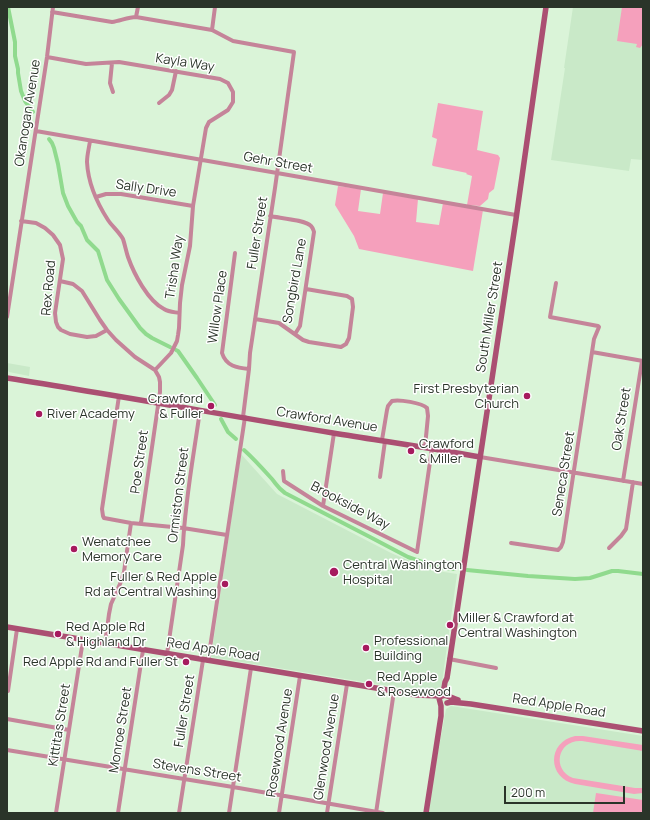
<!DOCTYPE html>
<style>
body{margin:0}
#map{position:relative;width:650px;height:820px;overflow:hidden;background:#daf4d8;font-family:Manrope,sans-serif}
canvas{display:block}
.frame{position:absolute;inset:0;border:8px solid #2a3429;pointer-events:none}
.scale{position:absolute;left:504px;top:786px;width:121px;height:18px;box-sizing:border-box;border:2px solid #2a3429;border-top:0;padding-left:5px;font-size:12px;line-height:14px;white-space:nowrap;color:#2a3429;-webkit-text-stroke:3px #fff;paint-order:stroke}
</style>
<div id="map">
<canvas width="650" height="820"></canvas>
<div class="frame"></div>
<div class="scale">200 m</div>
</div>
<script>
const ctx = document.querySelector('canvas').getContext('2d');
ctx.lineJoin = 'round';
function fillPath(path, color) { ctx.fillStyle = color; ctx.fill(path, 'evenodd'); }
function trace(path, color, width, dash) { ctx.strokeStyle = color; ctx.lineWidth = width; ctx.lineCap = dash ? 'butt' : 'round'; ctx.setLineDash(dash || []); ctx.stroke(path); }
function drawText(font, color, halo, rows, align = 'center') {
  ctx.font = font + ' Manrope,sans-serif'; ctx.lineWidth = 3; ctx.setLineDash([]); ctx.textBaseline = 'middle'; ctx.strokeStyle = halo; ctx.fillStyle = color; for (const [text, x, y, turn = 0] of rows) {
    ctx.save(); ctx.translate(x, y); ctx.rotate((+turn || 0) * Math.PI / 180); ctx.textAlign = isNaN(turn) ? turn : align; if (halo) ctx.strokeText(text, 0, 0); ctx.fillText(text, 0, 0); ctx.restore();
  }
}
fillPath(new Path2D(`
 M573 7H643V160L631 159 629 171 551 160 565 68H564Z
 M7 363 30 367 29 376 9 372 7 369Z
 M241 454 277 494 391 553 431 570 457 574 441 690 438 694 211 657Z
 M451 706 643 736V813H427L446 709Z`), '#c9e9c8');
fillPath(new Path2D(`
 M622 7H643V44L640 48 636 47 637 44 617 41Z
 M438 103 483 111 477 150 498 155 500 158 494 189 489 193 488 199 480 206 467 205 472 176 466 174 467 173 433 166 432 165 437 139 432 137Z
 M338 186 361 189 358 211 380 214 383 193 418 199 416 222 439 225 443 203 483 210 473 271 359 249 354 236 335 205Z
 M575 736H583L643 745V751L582 741C558 739 551 769 573 778L635 788H643V793L634 794 575 784C547 778 547 742 575 736Z
 M596 793 643 800V813H593Z`), '#f5a0bc');
trace(new Path2D(`
 M8 7 15 42V56L18 69V73L21 91 25 101 33 112
 M49 139 52 143 54 148 58 164 63 193 68 206 77 222 81 226 87 240 98 251 107 280 119 299 140 328 146 334 152 338 170 347
 M176 350 178 351 197 378 215 405
 M221 419 228 432 236 439
 M244 450C254 459 263 469 272 479 277 485 278 488 285 493L370 537 408 557 436 567 455 569
 M467 570 528 576 575 579 590 578 612 571H618L643 574`), '#90da8e', 4);
trace(new Path2D(`
 M52 12 112 22C120 21 128 17 136 17L212 30 233 41 294 52 275 188 250 353 249 369 243 417
 M136 17 138 7
 M212 30 215 7
 M47 57 86 64 119 62 220 79 228 83 233 92V102L228 110 209 122 206 128 193 206 190 246 182 285 180 303 179 328 178 335 177 341 171 353 155 370
 M112 63 110 83 113 92
 M159 103 169 95 172 90 176 71
 M36 131 277 173 516 215
 M90 141C89 148 87 155 87 162 88 182 97 203 108 220 112 226 119 232 123 239 125 245 126 251 128 257 134 274 148 301 164 309 169 312 174 312 179 313
 M96 197 106 194H121L193 206
 M270 216C279 218 306 220 311 226 313 228 313 229 314 232L301 319 300 326 295 334
 M21 221 36 223 45 228 53 235 60 245 63 259 55 313 56 322 58 327 61 330 70 334 87 337 96 336 107 330
 M235 253 222 353C226 366 237 368 249 369
 M60 281 73 284 82 291 100 320 107 330 116 340 135 357 155 370 159 377 160 382V392L141 523
 M7 317 47 57 53 7
 M255 319 279 323 303 340 309 342 341 347 346 344 349 338 353 307 352 299 347 296 306 289
 M592 352 643 361
 M119 396 102 509 103 516 104 518 131 523 183 528 227 535
 M382 440 387 410 388 406 392 401C399 399 422 403 427 408L428 416 425 447
 M480 457 643 484
 M283 471 284 481 323 506 417 552 432 448
 M380 477 385 441
 M623 481 642 361
 M323 506 334 433
 M511 543 558 550 561 547 563 542 594 339 599 327 598 326 550 317 556 283
 M609 548 621 536 626 529 633 482
 M105 644 109 614 111 604 120 584 124 572 131 523
 M167 654 183 545C185 500 194 454 200 410
 M449 659 496 668
 M208 661 245 417
 M8 691 17 629
 M7 719 69 730
 M7 750 233 787 383 813
 M56 813 83 640
 M118 813 143 650
 M179 813 203 660
 M229 813 251 668
 M279 813 300 676
 M327 813 347 684
 M376 813 394 691`), '#c58499', 4);
trace(new Path2D(`
 M7 378C116 395 224 415 333 433 382 441 431 448 480 457
 M7 627 394 691 416 695 440 696
 M440 696 444 688 445 682 447 678 516 219 546 7
 M447 703 451 702 471 704 643 731
 M426 813 441 716V706L439 698C444 692 451 698 458 700`), '#ab4f72', 5.5);
for (const [x, y, r, color] of [
 [527,396,4,"#a61a5e"],
 [211,406,4,"#a61a5e"],
 [39,414,4,"#a61a5e"],
 [411,451,4,"#a61a5e"],
 [74,549,4,"#a61a5e"],
 [334,572,5,"#a61a5e"],
 [225,584,4,"#a61a5e"],
 [450,625,4,"#a61a5e"],
 [58,634,4,"#a61a5e"],
 [366,648,4,"#a61a5e"],
 [186,662,4,"#a61a5e"],
 [369,684,4,"#a61a5e"]
]) { const dot = new Path2D(); dot.arc(x, y, r, 0, 2 * Math.PI); ctx.fillStyle = color; ctx.fill(dot); trace(dot, '#fff', 1.5); }
drawText('13px', '#2a3429', '#fff', [
 ["Kayla Way",185,63,9],
 ["Okanogan Avenue",28,113,-81],
 ["Gehr Street",278,163,10],
 ["Sally Drive",146,189,8],
 ["Fuller Street",258,233,-81],
 ["Trisha Way",175,267,-82],
 ["Songbird Lane",295,281,-80],
 ["Rex Road",49,288,-85],
 ["Willow Place",218,307,-82],
 ["South Miller Street",490,317,-81],
 ["Oak Street",622,419,-81],
 ["Crawford Avenue",327,420,9],
 ["Poe Street",140,462,-82],
 ["Seneca Street",564,474,-81],
 ["Ormiston Street",179,495,-83],
 ["Brookside Way",350,506,28],
 ["Red Apple Road",213,650,9],
 ["Red Apple Road",559,706,9],
 ["Fuller Street",185,711,-81],
 ["Kittitas Street",60,725,-81],
 ["Monroe Street",121,730,-81],
 ["Rosewood Avenue",280,743,-81],
 ["Glenwood Avenue",327,747,-81],
 ["Stevens Street",197,771,9]
]);
drawText('13px', '#2a3429', '#fff', [
 ["First Presbyterian",519,389,"right"],
 ["Church",519,404,"right"],
 ["Crawford",203,399,"right"],
 ["& Fuller",203,414,"right"],
 ["River Academy",47,414],
 ["Crawford",419,444],
 ["& Miller",419,459],
 ["Wenatchee",82,542],
 ["Memory Care",82,557],
 ["Central Washington",343,565],
 ["Hospital",343,580],
 ["Fuller & Red Apple",217,577,"right"],
 ["Rd at Central Washing",217,592,"right"],
 ["Miller & Crawford at",458,618],
 ["Central Washington",458,633],
 ["Red Apple Rd",66,627],
 ["& Highland Dr",66,642],
 ["Professional",374,641],
 ["Building",374,656],
 ["Red Apple Rd and Fuller St",178,662,"right"],
 ["Red Apple",377,677],
 ["& Rosewood",377,692]
], 'left');
</script>
